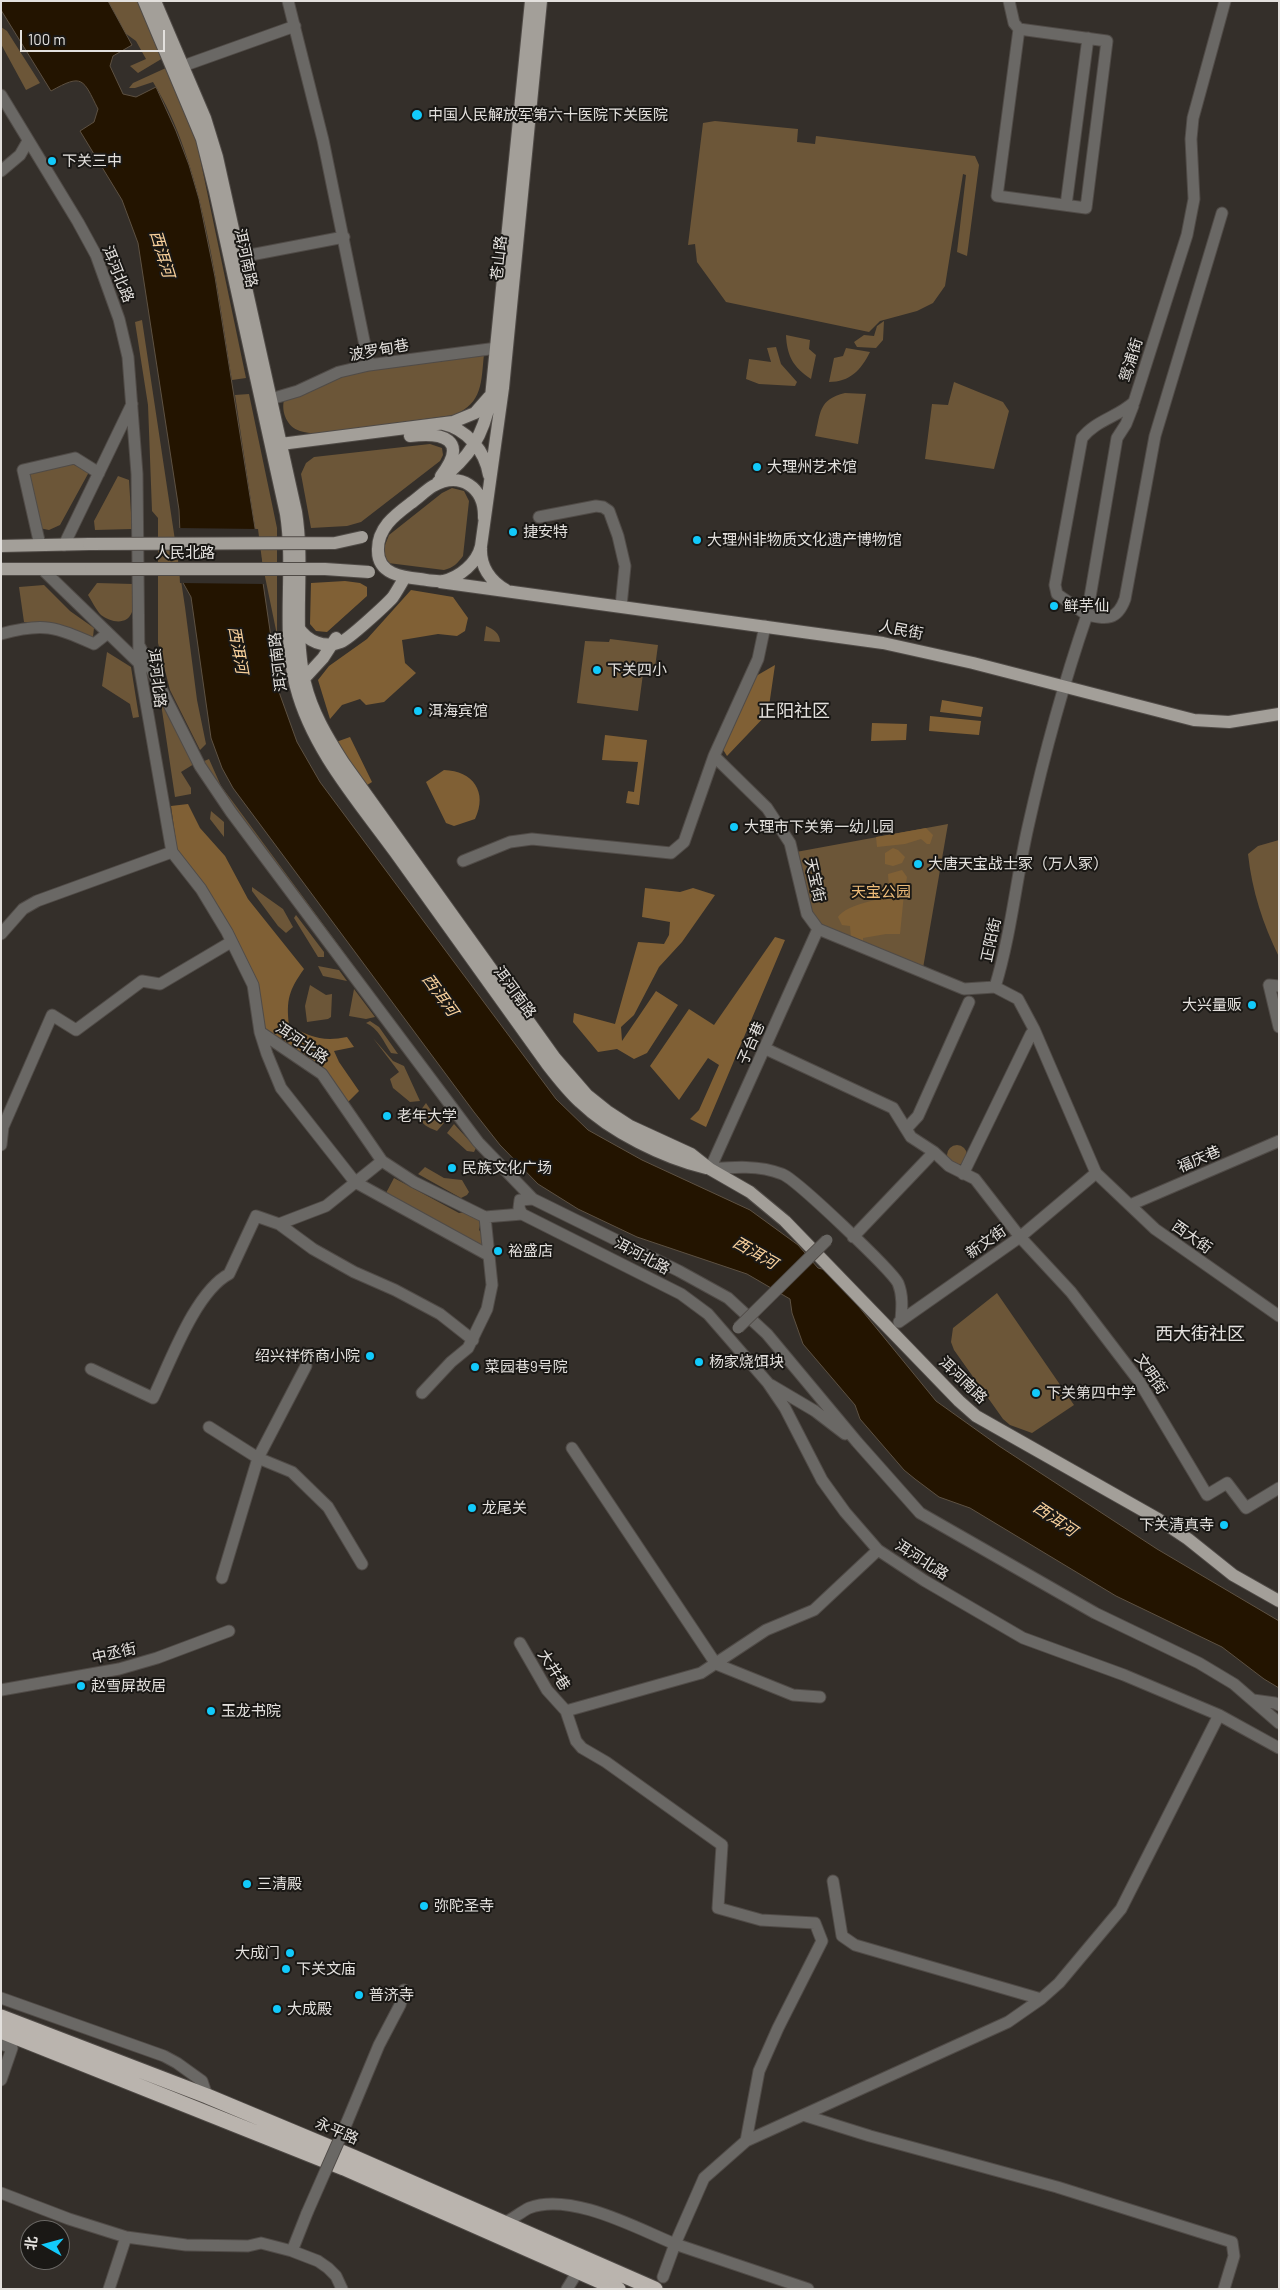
<!DOCTYPE html>
<meta charset="utf-8">
<style>
body{margin:0}
#map{position:relative;width:1280px;height:2290px;overflow:hidden;background:#342f2a;font-family:Barlow,"Noto Sans SC",sans-serif}
canvas{display:block}
.frame{position:absolute;inset:0;border:2px solid #e3e0dd;pointer-events:none}
.north{position:absolute;left:20px;top:2220px;width:50px;height:50px;box-sizing:border-box;background:#1a1815;border:1px solid #6a6865;border-radius:50%;rotate:277deg;font-size:14px;font-weight:700;line-height:20px;text-align:center;color:#e3e0dd}
.north::after{content:'';display:block;margin:auto;width:18px;height:22px;background:#12cafb;clip-path:polygon(50% 0,100% 100%,50% 72%,0 100%)}
.scale{position:absolute;left:20px;top:30px;width:145px;height:22px;box-sizing:border-box;border:2px solid #e3e0dd;border-top:0;padding-left:6px;font-size:15px;line-height:18px;white-space:nowrap;color:#e3e0dd;-webkit-text-stroke:4px #1a1815;paint-order:stroke}
</style>
<div id="map">
<canvas width="1280" height="2290"></canvas>
<div class="frame"></div>
<div class="north">北</div>
<div class="scale">100 m</div>
</div>
<script>
const ctx = document.querySelector('canvas').getContext('2d');
ctx.lineJoin = 'round';
function fillPath(path, color) { ctx.fillStyle = color; ctx.fill(path, 'evenodd'); }
function trace(path, color, width, dash) { ctx.strokeStyle = color; ctx.lineWidth = width; ctx.lineCap = dash ? 'butt' : 'round'; ctx.setLineDash(dash || []); ctx.stroke(path); }
function drawText(font, color, halo, rows, align = 'center') {
  ctx.font = font + ' Barlow,"Noto Sans SC",sans-serif'; ctx.lineWidth = 4; ctx.setLineDash([]); ctx.textBaseline = 'middle'; ctx.strokeStyle = halo; ctx.fillStyle = color; for (const [text, x, y, turn = 0] of rows) {
    ctx.save(); ctx.translate(x, y); ctx.rotate((+turn || 0) * Math.PI / 180); ctx.textAlign = isNaN(turn) ? turn : align; if (halo) ctx.strokeText(text, 0, 0); ctx.fillText(text, 0, 0); ctx.restore();
  }
}
fillPath(new Path2D(`
 M108 1H138L163 58 138 73 130 66 146 59 136 41 125 33Z
 M1 27 7 31 40 83 26 90 1 44Z
 M168 67 196 139 246 378 232 380C217 287 203 163 153 82L135 88H129L133 83Z
 M715 121 798 129 797 142 815 144 816 136 975 156 979 165 967 256 957 252 966 175 963 174 945 286 933 303 917 311 880 321 869 332 726 302 697 262 695 244 688 245 703 123Z
 M142 320 185 607 197 700 206 744 200 750 170 690 158 643V518L152 511 148 405 135 322Z
 M884 321 883 340 876 348 857 347 854 342 864 335 874 336 877 326Z
 M786 335 810 340 809 349 816 355 811 379C793 367 787 356 786 335Z
 M776 347 781 364 797 382 795 386 759 384 746 379 749 359 771 362 767 348Z
 M846 348 870 352C861 370 850 382 829 382L834 358 843 356Z
 M484 354C481 382 483 403 454 415 422 419 390 424 358 428 340 430 318 437 300 431 287 427 281 412 284 400L333 378 367 369Z
 M954 382 1003 402 1009 411 994 469 925 459 932 404 948 405Z
 M845 393 866 394 858 444 815 436C821 412 818 400 845 393Z
 M249 394 277 528V635L255 528 235 395Z
 M430 444 442 448 443 455 440 461 361 522 347 526 311 528 301 474 306 463 314 457Z
 M66 461 89 472 60 525 49 530 39 528 25 472Z
 M118 476 129 480 132 529 95 530 94 521Z
 M452 488 464 491 469 501 463 556C458 563 453 568 444 570L388 563 383 550 389 535 442 493Z
 M97 583 133 584C133 592 135 605 132 612 127 626 110 622 101 615 96 610 92 601 88 595Z
 M44 585 70 611 94 628 93 637 49 624 24 622 19 587Z
 M486 626C493 629 500 633 500 642L484 641Z
 M610 639 658 645 654 675 643 674 638 711 577 703 585 641 609 642Z
 M107 652 131 667 139 717 133 718 130 704 102 686Z
 M160 697 194 764 181 772 191 788V794L175 797Z
 M209 759 221 786 233 802 424 1061 254 837 202 762Z
 M211 811 224 822V837L210 819Z
 M948 824 923 968 821 926C800 899 808 880 796 852Z
 M1279 840V957C1263 924 1252 891 1248 854L1258 846Z
 M252 887 283 909 293 927 286 933 278 926 252 891Z
 M296 915 324 952V957H318L294 918Z
 M318 966 339 970 347 981 323 976Z
 M310 985 326 995 332 994 331 1017 328 1019 307 1022 305 1006Z
 M354 989 375 1017 366 1019 349 1016Z
 M370 1021 379 1027 398 1054 391 1053C384 1042 378 1028 366 1023Z
 M373 1038 393 1061 404 1066 420 1101 410 1102 393 1088 390 1079 399 1072Z
 M426 1103 434 1115 444 1123 437 1131C427 1127 422 1125 418 1114Z
 M454 1124 476 1148 474 1152 467 1151 447 1133Z
 M947 1155a10 10 0 1 1 20 0a10 10 0 1 1-20 0Z
 M425 1167 444 1178 462 1180 469 1192 467 1195 461 1198 418 1174Z
 M394 1178 459 1213 466 1212 481 1220 479 1230 485 1237 483 1247 386 1193Z
 M997 1293 1074 1405 1032 1433 1010 1425 1003 1419 954 1350 951 1342 953 1328Z`), '#6c5638');
fillPath(new Path2D(`
 M345 581 360 583 367 587V596L327 632 316 631 310 624 311 583Z
 M411 590 453 597 468 618 465 631 457 636 438 634 402 640 405 663 416 673 384 702 366 705 360 699 342 705 330 719 318 680 329 666 367 639Z
 M775 665 768 713 727 756 722 748 756 676Z
 M942 700 983 707 981 717 940 712Z
 M930 716 981 721 979 735 929 731Z
 M872 723 907 724 906 740 871 741Z
 M605 735 647 740 639 805 626 803 628 791 634 792 638 762 602 760Z
 M350 737 372 782 364 787 336 742Z
 M444 770C473 771 488 792 475 819L454 826 446 823 426 782Z
 M188 804 200 828 225 856 248 899 304 969C289 990 286 1000 289 1025 309 1037 323 1042 347 1037L354 1047 334 1051 339 1062 359 1091 347 1103 321 1067 263 1030 260 999 188 864 177 849 171 806Z
 M926 828 933 835 930 844H927L921 839 905 844 877 847 876 837Z
 M893 848 898 850 905 857 902 863 893 866 885 864V853Z
 M902 870 907 877 905 890 889 888 888 874Z
 M645 888 680 892 693 888 715 895 682 942 659 967 634 1015 621 1027 622 1041 656 991 678 1005 647 1053 634 1059 617 1049 598 1052 573 1022 574 1013 615 1024 638 942 664 944 669 935 670 922 642 917Z
 M904 894 900 934H886L863 938V943L851 938 850 926 842 925 838 917C846 904 888 897 904 894Z
 M775 937 785 940 706 1127 690 1119 699 1110 719 1065 708 1058 679 1100 650 1066 689 1009 714 1025Z`), '#806035');
const water = new Path2D(`
 M1 1H108L132 45 113 56 110 66 123 94 136 97 156 87 176 131 189 165 199 199 215 277 255 528 279 692 297 742 320 782 556 1099 588 1130 642 1160 750 1210 798 1245 818 1268 826 1270 837 1280 936 1401 999 1446 1157 1549 1279 1621V1688L1264 1679 1222 1647 1116 1596 970 1508 939 1497 915 1479 904 1470 860 1419 855 1405 803 1344 792 1313 790 1299 747 1274 637 1237 578 1209 538 1184 500 1145 474 1112 233 788 222 768 211 738 191 597 182 581 179 510 138 243 122 200 80 131 94 122 98 109C83 79 83 73 51 91L1 10Z`);
fillPath(water, '#231400');
trace(water, '#5d5142', 1);
fillPath(new Path2D(`
 M177 528 258 529 265 584 180 583Z`), '#342f2a');
const minor = new Path2D(`
 M288 1 323 140 369 365
 M1009 1 1014 23 1019 29 997 196 1086 208 1107 41 1019 29
 M1225 1 1193 118 1191 139 1194 199 1187 235 1134 402C1118 417 1096 420 1082 438L1055 585 1057 594 1087 615C1063 685 1044 755 1028 827 1016 880 1011 935 995 987L1018 999 1034 1029 1096 1173 1155 1229 1279 1316
 M183 66 295 26
 M1 95 78 222 96 255 119 319 128 357 137 474 139 663 172 852 201 889 227 932 253 985 260 1032 322 1074 382 1161 414 1182 485 1217 522 1214 681 1294 708 1314 768 1383 785 1408 822 1480 845 1512 878 1550 925 1581 1023 1638 1124 1675 1219 1715 1279 1748
 M1 171 20 155 28 141
 M1066 205 1088 38
 M240 257 344 237
 M271 399 298 391 339 372 369 365 497 348
 M1133 406 1126 424 1117 438 1087 615C1106 619 1117 621 1125 599L1155 436 1222 213
 M539 517 596 506 603 507 609 511 618 536 625 566 621 606
 M40 545 23 470 75 458 99 473
 M64 545 132 404
 M42 569 139 663
 M765 626 758 659 714 756 767 808 790 843 807 914 818 929 964 989 995 987
 M1 634C44 622 55 627 94 644L108 633
 M140 647 200 766 231 812 478 1142 533 1199
 M463 861 510 842 532 839 671 853 684 842 714 756
 M818 929 710 1169C734 1167 759 1165 782 1174 796 1179 891 1270 898 1283 903 1295 902 1308 901 1320
 M1 934 23 909 37 901 172 852
 M1279 986 1269 985 1279 1027
 M260 1032 267 1054 281 1088 355 1182 488 1255
 M766 1049 893 1108 911 1137 934 1152 949 1166 975 1179 1020 1237 1071 1292 1139 1381 1207 1495 1227 1483 1246 1508 1279 1488
 M906 1129 918 1116 969 1002
 M1 1145 3 1127 52 1015 76 1030 142 981 160 984 231 942
 M963 1174 1031 1034
 M1130 1205 1279 1141
 M522 1214 519 1208 520 1200 533 1199 679 1271 728 1298 767 1334 857 1442 920 1513 1095 1613 1199 1663 1234 1684 1279 1723
 M279 1224 313 1249 354 1272 395 1290 440 1314 473 1340
 M853 1237 934 1152
 M899 1322 1020 1237 1096 1173
 M91 1369 153 1398C170 1363 195 1292 229 1274L256 1216 279 1224 326 1206 382 1161
 M771 1385 815 1411 845 1434
 M422 1393 451 1362 468 1348 487 1309 492 1285 485 1217
 M209 1427 258 1458 292 1472 328 1507 362 1564
 M572 1448 716 1664 793 1695 820 1697
 M222 1578 258 1458 306 1366
 M520 1643 547 1690 566 1711 576 1741 582 1748 606 1762 722 1845 718 1908 761 1920 815 1923 822 1941 778 2028 759 2071 746 2141
 M1 1690 119 1669 157 1658 229 1631
 M1253 1700 1275 1703 1279 1705
 M566 1711 701 1673 766 1630 814 1610 878 1550
 M833 1881 842 1936 855 1945 1041 1999
 M1 1998 164 2056 177 2063 202 2081 207 2096
 M1 2044 12 2048 1 2080
 M803 2115 870 2136 1057 2187 1232 2242 1234 2256 1224 2289
 M347 2122 379 2045 400 2005 404 1990
 M1 2193 69 2219 126 2237 186 2245 248 2246 261 2243 292 2251 318 2261 328 2268 336 2276 342 2289
 M506 2222C514 2218 521 2212 529 2208 571 2192 636 2228 675 2244L704 2178 746 2141 1008 2022 1041 1999 1059 1983 1121 1909 1219 1715
 M292 2251 307 2213
 M663 2277 675 2244 808 2289
 M109 2289 126 2237
 M567 2289 578 2271`);
const major = new Path2D(`
 M144 1 202 139 215 191 286 514C295 571 281 631 296 687 312 749 358 801 395 852 446 923 496 994 547 1064 557 1077 568 1091 580 1102 611 1132 664 1158 706 1168
 M155 1 205 118 217 157 296 512C305 569 292 628 305 683 312 712 327 737 343 762L555 1058 587 1095 607 1111 630 1126 691 1154 710 1169 750 1192 785 1221 959 1401 976 1416 1158 1519 1188 1539 1233 1575 1279 1601
 M443 424C467 429 485 451 489 475
 M410 436C443 432 469 439 441 476
 M273 445 453 422 475 413 489 397
 M438 482C470 457 483 437 491 397L531 1
 M484 518C485 487 460 471 433 486 425 491 418 498 411 503 395 515 377 528 378 551 378 574 402 577 420 579 427 580 436 582 443 581 460 577 477 563 481 546L503 388 541 1
 M1 546 89 544
 M481 548C480 566 490 581 506 590
 M1 569H91
 M440 582 883 643 973 663 1194 720 1229 722 1279 714
 M298 627C307 641 324 649 341 642 349 639 387 604 393 597 397 591 401 584 405 577
 M300 683 323 658 336 638`);
const highway = new Path2D(`
 M1 2017 207 2096 353 2157 655 2289
 M1 2031 344 2168 618 2289`);
trace(minor, '#504b47', 13);
trace(major, '#504b47', 14);
trace(highway, '#504b47', 17);
trace(minor, '#6a6865', 11);
trace(major, '#a39f99', 12);
trace(highway, '#bab4ae', 15);
const minorBridge = new Path2D(`
 M738 1328 827 1240
 M307 2213 347 2122`);
const majorBridge = new Path2D(`
 M89 544 335 543 362 537
 M91 569H325L369 572`);
trace(minorBridge, '#504b47', 13, []);
trace(majorBridge, '#504b47', 14, []);
trace(minorBridge, '#6a6865', 11);
trace(majorBridge, '#a39f99', 12);
for (const [x, y, r, color] of [
 [417,115,6,"#12cafb"],
 [52,161,5,"#12cafb"],
 [757,467,5,"#12cafb"],
 [513,532,5,"#12cafb"],
 [697,540,5,"#12cafb"],
 [1054,606,5,"#12cafb"],
 [597,670,5,"#12cafb"],
 [418,711,5,"#12cafb"],
 [734,827,5,"#12cafb"],
 [918,864,5,"#12cafb"],
 [1252,1005,5,"#12cafb"],
 [387,1116,5,"#12cafb"],
 [452,1168,5,"#12cafb"],
 [498,1251,5,"#12cafb"],
 [370,1356,5,"#12cafb"],
 [699,1362,5,"#12cafb"],
 [475,1367,5,"#12cafb"],
 [1036,1393,5,"#12cafb"],
 [472,1508,5,"#12cafb"],
 [1224,1525,5,"#12cafb"],
 [81,1686,5,"#12cafb"],
 [211,1711,5,"#12cafb"],
 [247,1884,5,"#12cafb"],
 [424,1906,5,"#12cafb"],
 [290,1953,5,"#12cafb"],
 [286,1969,5,"#12cafb"],
 [359,1995,5,"#12cafb"],
 [277,2009,5,"#12cafb"]
]) { const dot = new Path2D(); dot.arc(x, y, r, 0, 2 * Math.PI); ctx.fillStyle = color; ctx.fill(dot); trace(dot, '#1a1815', 2); }
drawText('15px', '#e3e0dd', '#1a1815', [
 ["中国人民解放军第六十医院下关医院",428,115],
 ["下关三中",62,161],
 ["大理州艺术馆",767,467],
 ["捷安特",523,532],
 ["大理州非物质文化遗产博物馆",707,540],
 ["鲜芋仙",1064,606],
 ["下关四小",607,670],
 ["洱海宾馆",428,711],
 ["大理市下关第一幼儿园",744,827],
 ["大唐天宝战士冢（万人冢）",928,864],
 ["大兴量贩",1242,1005,"right"],
 ["老年大学",397,1116],
 ["民族文化广场",462,1168],
 ["裕盛店",508,1251],
 ["绍兴祥侨商小院",360,1356,"right"],
 ["杨家烧饵块",709,1362],
 ["菜园巷9号院",485,1367],
 ["下关第四中学",1046,1393],
 ["龙尾关",482,1508],
 ["下关清真寺",1214,1525,"right"],
 ["赵雪屏故居",91,1686],
 ["玉龙书院",221,1711],
 ["三清殿",257,1884],
 ["弥陀圣寺",434,1906],
 ["大成门",280,1953,"right"],
 ["下关文庙",296,1969],
 ["普济寺",369,1995],
 ["大成殿",287,2009]
], 'left');
drawText('15px', '#e3e0dd', '#1a1815', [
 ["洱河南路",246,258,78],
 ["苍山路",499,258,-84],
 ["洱河北路",118,274,68],
 ["波罗甸巷",379,350,-10],
 ["鸳浦街",1131,360,-73],
 ["人民北路",185,553],
 ["人民街",901,630,11],
 ["洱河南路",278,662,-97],
 ["洱河北路",157,678,83],
 ["天宝街",815,880,77],
 ["正阳街",991,940,-78],
 ["洱河南路",515,992,54],
 ["洱河北路",302,1043,35],
 ["子台巷",751,1043,-66],
 ["福庆巷",1199,1159,-23],
 ["西大街",1192,1237,35],
 ["新文街",986,1242,-35],
 ["洱河北路",642,1256,28],
 ["文明街",1151,1374,56],
 ["洱河南路",963,1380,44],
 ["洱河北路",922,1560,33],
 ["中丞街",114,1653,-13],
 ["大井巷",554,1670,57],
 ["永平路",337,2131,23]
]);
drawText('15px', '#eebc79', '#1a1815', [
 ["天宝公园",881,892]
]);
drawText('italic 16px', '#f8d09b', '#1a1815', [
 ["西洱河",162,254,73],
 ["西洱河",238,650,80],
 ["西洱河",440,995,54],
 ["西洱河",755,1253,30],
 ["西洱河",1055,1519,34]
]);
drawText('18px', '#e3e0dd', '#1a1815', [
 ["正阳社区",794,711],
 ["西大街社区",1200,1334]
]);
</script>
